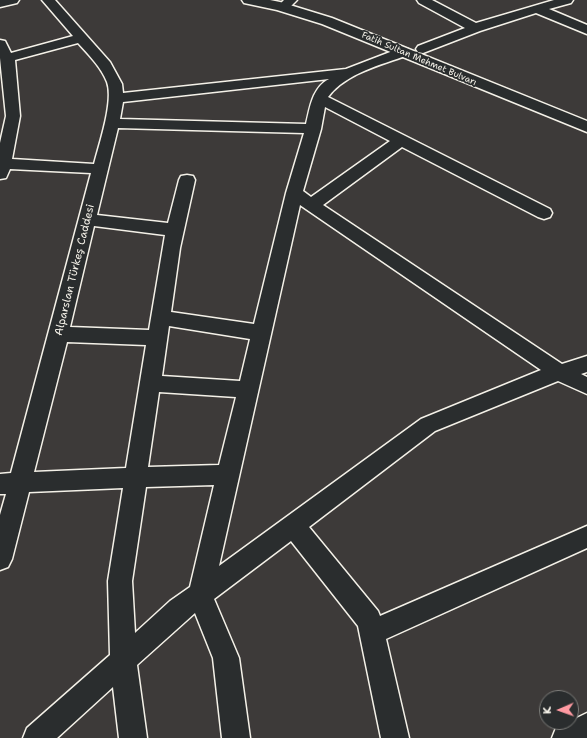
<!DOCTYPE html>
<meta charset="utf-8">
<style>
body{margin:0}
#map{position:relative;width:587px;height:738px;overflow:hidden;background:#3d3a39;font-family:"Shantell Sans",sans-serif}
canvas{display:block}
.north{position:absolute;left:539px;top:690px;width:40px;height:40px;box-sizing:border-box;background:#2a2d2e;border:1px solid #7b7b78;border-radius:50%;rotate:268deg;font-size:11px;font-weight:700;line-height:16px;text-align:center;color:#f4f1e8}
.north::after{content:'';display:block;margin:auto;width:14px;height:18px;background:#ff9aa2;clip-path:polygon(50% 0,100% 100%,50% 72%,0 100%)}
</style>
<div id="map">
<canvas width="587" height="738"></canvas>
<div class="north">K</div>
</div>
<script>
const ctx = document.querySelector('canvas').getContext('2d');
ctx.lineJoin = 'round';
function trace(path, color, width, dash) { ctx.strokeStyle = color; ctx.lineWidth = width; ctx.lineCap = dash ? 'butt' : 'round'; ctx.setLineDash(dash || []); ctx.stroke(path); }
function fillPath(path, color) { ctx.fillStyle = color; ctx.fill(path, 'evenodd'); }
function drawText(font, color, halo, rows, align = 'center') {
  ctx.font = font + ' "Shantell Sans",sans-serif'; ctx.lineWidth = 3.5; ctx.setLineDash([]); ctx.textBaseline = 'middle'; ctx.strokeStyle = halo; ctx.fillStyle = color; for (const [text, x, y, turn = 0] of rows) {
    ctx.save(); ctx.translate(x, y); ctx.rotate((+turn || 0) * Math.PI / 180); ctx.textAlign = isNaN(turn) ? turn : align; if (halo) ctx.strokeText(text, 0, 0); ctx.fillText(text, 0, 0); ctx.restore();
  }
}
const minor = new Path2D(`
 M0 0H19L17 3 0 7Z
 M42 0H55L110 62 122 84 123 93 346 69 398 49H408L410 52 408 55C381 65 346 73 328 97L550 209 552 213 550 217 544 219 538 217 402 147 323 205 562 364 587 356V372L581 374 587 377V394L558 381 435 431 309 527 378 611 380 616 587 526V548L386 639 409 738H381L358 626 291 541 214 599 239 658 250 738H222L213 658 195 613 137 665 147 738H119L113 687 57 738H23L27 728 110 655 108 581 123 488 29 492 12 559 8 567 0 570V515L6 494H0V474L11 473 91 173 10 169 6 178 0 179V143L6 116 0 58V40L5 41 11 53 73 36ZM78 43C89 55 101 67 107 82 114 101 99 144 94 164L12 159 20 116 15 60ZM329 79C312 88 310 108 306 124L120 119 123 102ZM325 107 390 141 311 197 303 191 321 129ZM118 128 304 133 286 193 254 324 171 312 180 248 195 180 193 176 187 175 181 176 179 180 168 223 97 215ZM300 205 541 370 421 419 219 566ZM94 226 165 235 149 330 70 327ZM169 326 250 339 240 381 162 376ZM67 342 146 345 126 468 34 472ZM159 392 236 397 219 465 148 467ZM214 485 190 587 170 601 135 633 132 581 146 487Z
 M284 0H297L287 10H279L277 7Z
 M417 0H432L476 23 554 0H573L571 3 549 9 587 25V34L536 13 480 31 423 53 418 52 416 49 418 46 465 28 419 3Z
 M587 713V738H552L556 728Z`);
const major = new Path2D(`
 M242 0H270L280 2 332 18 587 121V132L322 24 277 10 244 3Z`);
trace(minor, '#f4f1e8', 3);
trace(major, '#f4f1e8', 3);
fillPath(minor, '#2a2d2e');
fillPath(major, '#2a2d2e');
drawText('9px', '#f4f1e8', '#2a2d2e', [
 ["Fatih Sultan Mehmet Bulvarı",419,59,23]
]);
drawText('11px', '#f4f1e8', '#2a2d2e', [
 ["Alparslan Türkeş Caddesi",75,270,-76]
]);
</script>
